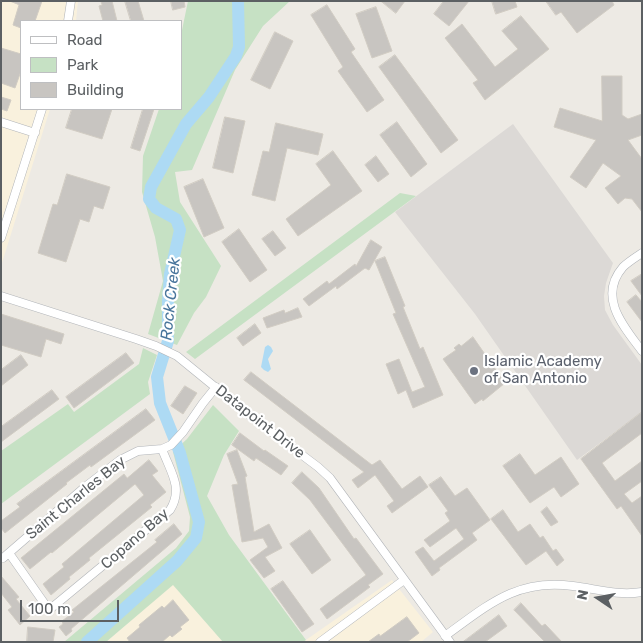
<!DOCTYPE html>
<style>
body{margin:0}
#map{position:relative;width:643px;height:643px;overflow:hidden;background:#edeae4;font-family:Rubik,sans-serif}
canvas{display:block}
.frame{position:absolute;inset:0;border:2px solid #5c6063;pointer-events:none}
.legend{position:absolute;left:20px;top:20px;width:162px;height:90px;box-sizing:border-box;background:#fff;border:1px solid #bebfc1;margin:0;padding:6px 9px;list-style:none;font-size:15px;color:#5c6063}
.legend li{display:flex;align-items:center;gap:10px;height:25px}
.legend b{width:25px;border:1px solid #bebfc1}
.north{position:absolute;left:573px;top:573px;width:50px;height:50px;-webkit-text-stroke:4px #fff;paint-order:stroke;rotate:282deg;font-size:14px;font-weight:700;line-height:20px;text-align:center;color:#5c6063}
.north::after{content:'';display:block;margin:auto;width:18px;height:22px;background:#5c6063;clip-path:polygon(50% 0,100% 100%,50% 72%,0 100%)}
.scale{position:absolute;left:20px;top:600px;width:99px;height:22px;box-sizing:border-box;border:2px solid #5c6063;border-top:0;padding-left:6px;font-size:15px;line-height:18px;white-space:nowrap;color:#5c6063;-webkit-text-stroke:4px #fff;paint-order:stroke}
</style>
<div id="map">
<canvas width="643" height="643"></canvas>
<div class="frame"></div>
<ul class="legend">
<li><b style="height:6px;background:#fff"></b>Road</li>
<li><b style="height:14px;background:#c6e1c4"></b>Park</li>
<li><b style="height:14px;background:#c8c5c1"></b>Building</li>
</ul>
<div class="north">N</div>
<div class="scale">100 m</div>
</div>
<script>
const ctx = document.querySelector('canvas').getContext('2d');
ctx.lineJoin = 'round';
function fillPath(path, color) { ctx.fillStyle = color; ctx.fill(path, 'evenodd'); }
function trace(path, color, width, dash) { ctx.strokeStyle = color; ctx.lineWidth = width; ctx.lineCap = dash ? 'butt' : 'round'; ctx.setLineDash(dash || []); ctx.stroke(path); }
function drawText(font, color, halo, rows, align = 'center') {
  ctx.font = font + ' Rubik,sans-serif'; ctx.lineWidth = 4.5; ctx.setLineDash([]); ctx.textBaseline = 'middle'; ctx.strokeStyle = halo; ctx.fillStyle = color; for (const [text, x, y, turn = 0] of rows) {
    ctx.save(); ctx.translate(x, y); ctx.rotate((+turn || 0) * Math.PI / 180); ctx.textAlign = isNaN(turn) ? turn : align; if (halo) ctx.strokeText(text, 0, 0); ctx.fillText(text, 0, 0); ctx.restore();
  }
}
fillPath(new Path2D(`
 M1 1H78L76 21H21V109H50L1 266Z
 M392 580 433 632 421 642H303Z
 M173 584 223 642H106Z`), '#f9f1dd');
fillPath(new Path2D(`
 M513 124 613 263 606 283 604 296 605 310 613 325 642 365V412L577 460 475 314 395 212Z`), '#dcd9d6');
fillPath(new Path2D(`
 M188 1H290L263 26 235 70 192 170 175 172 180 202 221 266 206 297 194 313 177 345 148 334 163 281 155 237 142 192 143 156 159 109H181V35Z
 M400 193 416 196 195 359 186 352Z
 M143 348 157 355 148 382 150 394 1 504V451L68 404 74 412 139 364Z
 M213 405 239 431 224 455 207 496 229 535 306 640 303 642H223L173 585 106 642H64L176 548 189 531 190 517 173 452 187 439Z`), '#c6e1c4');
fillPath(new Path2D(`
 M268 345 271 347 273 351 268 359 271 369 268 372 264 370 261 367 265 347Z`), '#addaf4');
trace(new Path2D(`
 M87 642 177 561 196 538 199 522 180 453 160 403 157 377 168 341V301L170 274 180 230 176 219 156 208 149 199 151 187 186 124 209 97 236 56 239 47 238 1`), '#addaf4', 12);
const building = new Path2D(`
 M10 1H42L35 21H21V28L13 25 19 5Z
 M101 1H112L117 21H103L99 6 102 5Z
 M125 1H138L144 21H131Z
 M171 1H184L185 7 173 10Z
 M381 1H405L396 13Z
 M444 1H469L449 26 434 14Z
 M492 1H515L517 7 496 14Z
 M546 1H612L614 5 577 33 561 12 556 15Z
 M327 5 355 49 351 52 384 100 367 112 338 71 343 67 311 15Z
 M376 7 392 51 372 58 356 14Z
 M521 16 549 49 485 100 473 83 478 80 445 38 462 24 495 67 518 49 502 31Z
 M275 32 293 41 270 89 251 80Z
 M1 48 21 54V71L15 88 1 83Z
 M395 55 458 140 441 153 379 67Z
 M602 76H622V115L628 119 642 114V135L628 140 642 159V212L632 199 625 198 618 204 605 188 621 176 603 163 586 188 570 177 596 140 554 127 560 108 602 121Z
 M1 97 11 100 7 111 1 109Z
 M72 109H112L102 139 66 128Z
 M143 109H154L140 151 131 148Z
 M225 117 245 121 233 173 213 168Z
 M397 122 427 164 411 177 380 135Z
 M276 123 323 134 318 155 287 148 275 201 252 195 263 151 269 152Z
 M333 151 362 191 298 236 286 219 331 185 316 164Z
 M376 156 389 174 378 182 365 165Z
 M67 174 110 187 103 209 94 206 89 222 80 219 66 262 38 253 53 204 57 205Z
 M203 179 224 228 204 237 184 187Z
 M239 229 267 270 250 282 222 242Z
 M273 231 286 248 275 256 262 239Z
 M371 240 382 247 369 270 365 268 337 289 336 286 309 306 303 299 327 281 329 284 355 264 356 266Z
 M385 257 405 306 403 307 420 349 423 347 443 395 413 408 406 390 398 394 386 364 399 359 412 392 425 387 393 314 396 313 375 261Z
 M642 274V296L631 281Z
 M636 295 642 302V322L627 302Z
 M298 308 302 317 267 328 263 318 284 310 285 313Z
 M1 314 64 334 61 344 46 339 41 357 1 345Z
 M255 324 261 333 243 346 237 338Z
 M473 337 505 383 483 401 482 399 475 404 443 359 456 350 454 348 459 344 461 346Z
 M126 353 134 363 74 408 66 397Z
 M21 355 28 365 1 386V370Z
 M251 372 372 465 380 460 402 489 420 476 428 487 392 513 387 506 394 501 375 475 358 488 352 480 364 472 244 380Z
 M185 386 197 393 183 414 171 406Z
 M52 390 59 399 1 442V427Z
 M146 409 155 420 91 467 90 465 66 483 67 484 5 533 1 528V521L20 507 17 504Z
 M642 412V433L602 463 615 481 642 461V481L624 494 632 503 642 496V536L621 506 617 509 581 459Z
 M240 433 264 451 265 450 288 466 281 475 256 458 254 461 232 445Z
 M237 450 247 476 245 477 254 532 269 524 282 548 265 557 275 571 264 578 250 560 268 547 263 538 242 542 232 485 238 484 227 454Z
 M520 454 535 475 561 457 579 484 561 497 554 487 530 503 503 466Z
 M149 460 158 471 152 475 166 492 150 505 152 507 89 558 90 560 69 577 70 579 51 595 43 584 64 567 62 564 144 495 135 484 52 553 51 552 30 569 21 558 124 474 127 478Z
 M302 472 319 488 354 539 356 538 383 574 368 585 370 587 327 619 320 609 366 575 310 500 292 483Z
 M441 477 455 496 467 488 490 520 472 533 477 540 439 568 440 570 432 576 415 552 423 547 434 561 464 539 456 528 430 547 424 540 450 521 445 513 448 511 429 485Z
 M547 507 558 522 551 526 541 512Z
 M503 510 518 532 530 524 540 538 543 536 553 551 556 549 564 560 557 566 546 551 526 565 491 519Z
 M174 524 182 534 71 629 72 631 66 636 59 627 63 624 62 621 74 612 72 610 157 542 155 540Z
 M310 530 331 560 312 574 290 544Z
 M1 576 19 597 16 599 30 616 20 625 8 610 12 607 1 593Z
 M283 581 314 624 302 632 271 589Z
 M173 600 189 620 180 627 182 629 172 637 170 635 162 642H130L127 638 140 627 139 625 162 606 164 608Z
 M521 603 542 626 545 624 562 642H545L514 610Z
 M499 615 507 626 485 642H463Z
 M407 617 419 633 407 642H368L379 634 380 636Z
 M28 627 55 630 53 642H27Z`);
fillPath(building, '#c8c5c1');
trace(building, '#d1ccc3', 1);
const minor = new Path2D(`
 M68 21 71 1
 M1 122 35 133
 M1 238 42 109
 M642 253C636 257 628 262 623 267 597 297 624 327 642 351
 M1 296 136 339 156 346 177 356 253 418 318 467 330 478 450 642
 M9 553 49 610 170 510C184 488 170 471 162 449
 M3 558 85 487 120 460 138 451 162 449 171 445 183 432 203 403 216 387
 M445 636C488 605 517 578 573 586 597 589 618 596 642 592
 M320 642 404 580`);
trace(minor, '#b1b4b8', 9);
trace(minor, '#fff', 8);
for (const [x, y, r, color] of [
 [474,371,5,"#6b7280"]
]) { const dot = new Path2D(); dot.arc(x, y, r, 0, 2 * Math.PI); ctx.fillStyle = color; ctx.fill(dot); trace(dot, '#fff', 2); }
drawText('15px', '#5b616d', '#fff', [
 ["Islamic Academy",484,362],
 ["of San Antonio",484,379]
], 'left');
drawText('15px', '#5c6063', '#fff', [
 ["Datapoint Drive",260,422,38],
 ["Saint Charles Bay",76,498,-39],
 ["Copano Bay",135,539,-41]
]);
drawText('italic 16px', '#49769c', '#fff', [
 ["Rock Creek",171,299,-84]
]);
</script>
